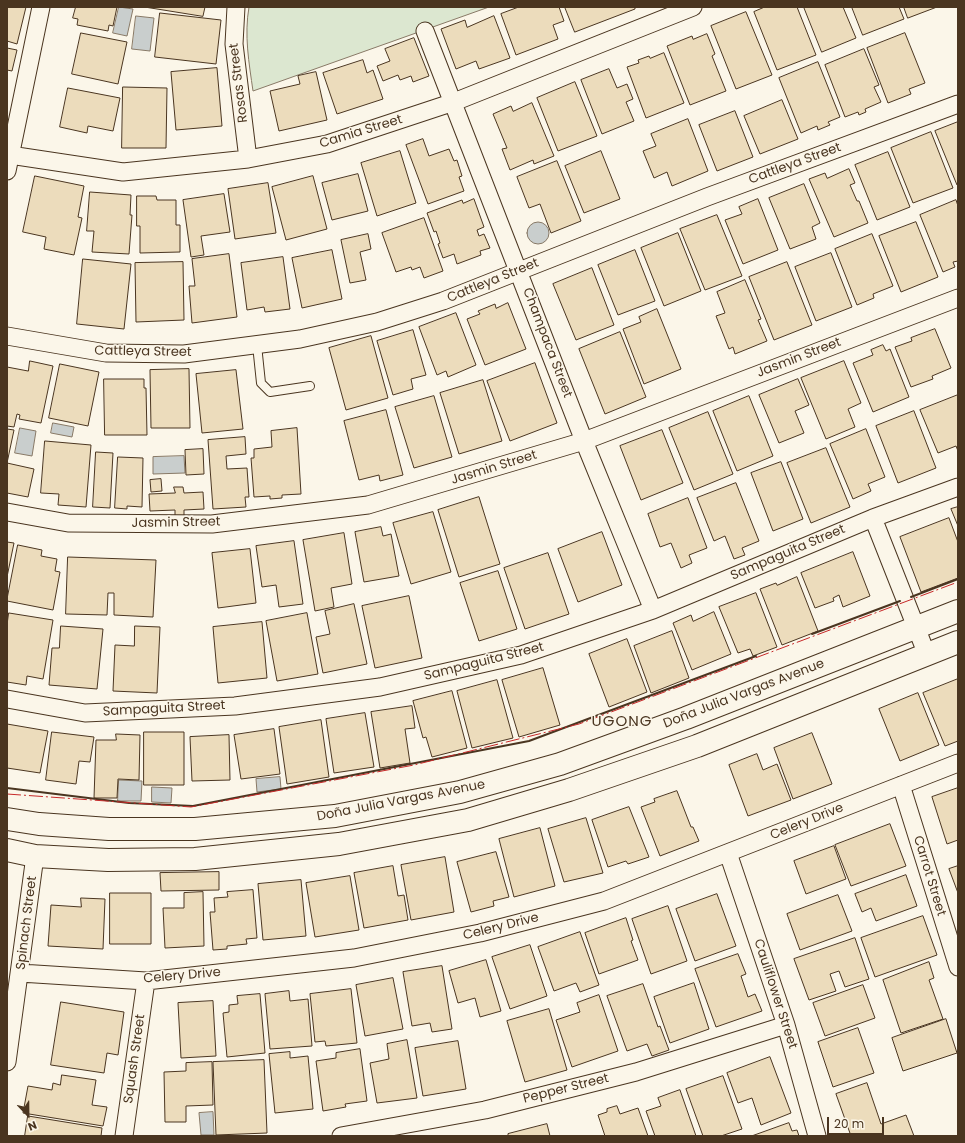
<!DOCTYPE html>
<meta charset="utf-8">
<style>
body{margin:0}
#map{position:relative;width:965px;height:1143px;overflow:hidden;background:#fbf6e9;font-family:Poppins,sans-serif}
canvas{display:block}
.frame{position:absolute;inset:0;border:8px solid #4a3520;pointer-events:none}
.north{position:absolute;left:8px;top:1095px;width:40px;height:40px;-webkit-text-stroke:3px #fbf6e9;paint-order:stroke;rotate:158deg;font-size:11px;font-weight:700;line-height:16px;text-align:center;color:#4a3520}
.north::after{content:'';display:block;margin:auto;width:14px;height:18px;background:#4a3520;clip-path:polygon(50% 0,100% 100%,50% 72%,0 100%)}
.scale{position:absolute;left:827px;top:1117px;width:57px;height:18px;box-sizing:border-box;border:2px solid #4a3520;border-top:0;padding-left:5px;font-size:12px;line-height:14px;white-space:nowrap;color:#4a3520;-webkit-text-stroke:3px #fbf6e9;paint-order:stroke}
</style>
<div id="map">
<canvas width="965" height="1143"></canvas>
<div class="frame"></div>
<div class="north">N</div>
<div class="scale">20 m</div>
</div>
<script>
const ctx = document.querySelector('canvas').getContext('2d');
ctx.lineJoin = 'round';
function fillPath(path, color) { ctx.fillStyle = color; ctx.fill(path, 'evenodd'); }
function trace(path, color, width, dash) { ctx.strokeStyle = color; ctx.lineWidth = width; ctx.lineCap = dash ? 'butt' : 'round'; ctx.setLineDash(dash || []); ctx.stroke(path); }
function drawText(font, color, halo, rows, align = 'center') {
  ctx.font = font + ' Poppins,sans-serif'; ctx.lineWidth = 3; ctx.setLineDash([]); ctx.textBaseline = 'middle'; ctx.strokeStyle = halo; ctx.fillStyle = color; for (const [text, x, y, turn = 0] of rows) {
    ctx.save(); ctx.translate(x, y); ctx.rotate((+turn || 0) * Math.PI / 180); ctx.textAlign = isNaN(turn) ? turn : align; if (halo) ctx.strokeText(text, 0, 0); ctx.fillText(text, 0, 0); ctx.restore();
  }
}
const green = new Path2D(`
 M249 7H489L253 91C249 63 244 35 249 7Z`);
fillPath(green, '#dce7d0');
trace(green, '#887966', 1);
const water = new Path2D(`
 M119 7 133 9 127 36 113 33Z
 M136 16 154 18 150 51 132 49Z
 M527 233a11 11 0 1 1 22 0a11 11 0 1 1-22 0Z
 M53 423 74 427 72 437 51 433Z
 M20 428 36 431 32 456 15 453Z
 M184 456 185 473 153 474V457Z
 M280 777 281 789 257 792 256 779Z
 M119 780 142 781 141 801H118Z
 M152 787 172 788 171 803 152 802Z
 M213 1112 214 1135H201L199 1113Z`);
fillPath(water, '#c9cecd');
trace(water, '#887966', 1);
const building = new Path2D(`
 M7 7H26L17 44 7 41Z
 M76 7H117L113 26 109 25 108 31 77 25 78 19 73 18Z
 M145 7H205L203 16Z
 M519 7H559L564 21 553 25 558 39 516 55 501 14Z
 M565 7H635V9L575 32Z
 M765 7H797L816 55 777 70 754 12Z
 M804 7H843L856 38 822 52Z
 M852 7H899L904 19 863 35Z
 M904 7H937L908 18Z
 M746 12 772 75 736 89 711 26Z
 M160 13 221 20 216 64 155 57Z
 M494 16 510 58 479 69 476 61 456 69 441 29 465 20 467 27Z
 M81 33 127 42 118 84 72 74Z
 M905 33 925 83 909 89 911 94 888 103 867 48Z
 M707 34 715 54 712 56 726 91 690 105 667 46 692 36 693 39Z
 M414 38 429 76 413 82 411 76 400 80 398 75 383 81 377 66 390 61 385 49Z
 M7 48 17 50 12 71 7 70Z
 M864 49 879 85 874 87 881 102 865 109 866 112 859 115 858 112 845 117 825 65Z
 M664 53 684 103 646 118 627 67 639 63 638 60 649 56 650 58Z
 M363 60 367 73 373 70 383 99 337 114 323 73Z
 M818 62 840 117 828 122 830 125 818 130 817 126 801 133 779 78Z
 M217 68 222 126 176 130 171 72Z
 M609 69 617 88 627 84 633 99 626 102 634 121 602 134 581 80Z
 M316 72 327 120 279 131 270 91 300 84 298 76Z
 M575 82 597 136 558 151 537 98Z
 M123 87 167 88 166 148H122Z
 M68 88 120 98 113 131 88 126 87 133 60 127Z
 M782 100 798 139 760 154 744 116Z
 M532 103 554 156 534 164 533 160 510 170 502 149 507 148 493 114 511 106 513 111Z
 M735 111 753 157 717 171 699 125Z
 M688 119 708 171 672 186 667 172 654 178 643 151 656 146 651 134Z
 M958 122V184L957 185 935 131Z
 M931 132 953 188 913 203 891 148Z
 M423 139 429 156 449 149 454 161 457 160 462 176 459 177 464 191 428 204 406 145Z
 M400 151 416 203 377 216 361 163Z
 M601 151 620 199 584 213 565 166Z
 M888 152 910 207 877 220 855 165Z
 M557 161 581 221 551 233 540 204 529 208 517 177Z
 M849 169 855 183 850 185 857 201H859L868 223 834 237 809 179 825 173 827 178Z
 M358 174 368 211 332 220 322 183Z
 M35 176 84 186 78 217 82 218 74 255 44 249 46 237 23 232Z
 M313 176 327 229 286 240 272 187Z
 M268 183 276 233 235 239 228 189Z
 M804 184 820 223 812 227 816 239 790 249 769 198Z
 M90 192 131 195 130 215H132L129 254 92 252 94 231H87Z
 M224 194 230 232 201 236 204 255 191 257 183 200Z
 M137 196H156L157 200H176V225H180V252L140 253V226H137Z
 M474 199 484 227 477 230 479 236 484 234 490 248 480 251 481 255 457 264 454 254 443 258 438 244 440 243 436 231 434 232 427 213 462 200 463 203Z
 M758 199 778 250 743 264 725 220 742 214 739 207Z
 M956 200 958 206V261L953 262 955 267 943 272 920 215Z
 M717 215 742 276 705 290 680 229Z
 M424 218 443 271 424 278 420 267 412 270 411 267 396 272 382 233Z
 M916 222 938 277 901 292 879 236Z
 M678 233 701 291 664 306 641 248Z
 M368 234 371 249 360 252 366 280 350 283 341 240Z
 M872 234 893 286 873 294 874 298 857 305 835 249Z
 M332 250 342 299 302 308 292 258Z
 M635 250 655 301 618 315 598 265Z
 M831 253 852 307 816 321 795 267Z
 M229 254 237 317 192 323 189 286H195L192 259Z
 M283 257 290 309 265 312 264 307 247 310 241 263Z
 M83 259 131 264 124 329 77 324Z
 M183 262 184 320 136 322 135 263Z
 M787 262 812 325 774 340 749 277Z
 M592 268 614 325 576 340 553 284Z
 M745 280 761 319 758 320 767 341 735 354 733 347 729 349 716 316 725 313 717 292Z
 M508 303 526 349 485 365 467 319 480 314 478 311 495 304 496 308Z
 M657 309 681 369 644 384 623 329 641 322 639 317Z
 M456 313 476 365 448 377 446 371 437 375 419 327Z
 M935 329 951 368 932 376 933 379 911 387 895 347 912 341 911 338Z
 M413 330 426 375 411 379 413 389 393 395 377 341Z
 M620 332 646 397 605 414 579 349Z
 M371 336 388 398 346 410 329 348Z
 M883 345 886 351 890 349 909 397 873 412 853 363 873 355 871 350Z
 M30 361 53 366 41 423 19 419 20 415 17 414 14 427 7 426V367L28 371Z
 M844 361 861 403 848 409 855 427 826 439 801 378Z
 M535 363 557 423 510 441 487 381Z
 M60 364 99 372 88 426 49 418Z
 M189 369 190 428H151L150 370Z
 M236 370 243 429 202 433 196 374Z
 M104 379H144V388H146L147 435H105Z
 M798 379 809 405 795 411 804 433 779 443 759 395Z
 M483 380 502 441 459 454 440 393Z
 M958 395V451L956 446 938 453 920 410Z
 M434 396 452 457 414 468 395 407Z
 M749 396 773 456 737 471 713 411Z
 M386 410 403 475 380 481 379 475 359 480 344 421Z
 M914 411 936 468 898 483 876 426Z
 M708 412 733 474 694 490 669 428Z
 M297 428 301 494 282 495V498L270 499V496L254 497 251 458H254V449L272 447 271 431Z
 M7 429 14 430 7 463 34 469 28 497 7 493Z
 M866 429 885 477 868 484 871 491 853 499 830 444Z
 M662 430 683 483 641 500 620 446Z
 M245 437 246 454 226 456 227 469 247 468 249 497H245L246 507 213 509 208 440Z
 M45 441 91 445 86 507 58 505 59 494 41 493Z
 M826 448 850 507 811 523 787 463Z
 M203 449 204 474 186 475 185 450Z
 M96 452 113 453 110 508 93 507Z
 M118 457 143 458 142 507 127 506V509L115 508Z
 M781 462 803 519 773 531 751 473Z
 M161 479 162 491 151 492 150 480Z
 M736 483 759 541 742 548 745 555 734 559 725 536 714 541 697 498Z
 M174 487H183L184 493 203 492 204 509 184 510V517H175V510L150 511 149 494 175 493Z
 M479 497 500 564 459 577 438 510Z
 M688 498 707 548 689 555 692 563 681 568 671 543 660 547 648 514Z
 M958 507V526L951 509Z
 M433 512 451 572 411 584 393 523Z
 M949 518 958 542V578L921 592 900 537Z
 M381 527 383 536 391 534 399 576 364 582 355 532Z
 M602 532 622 585 578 602 558 549Z
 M344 533 352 584 331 588 334 607 315 611 303 540Z
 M294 541 303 604 279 607 276 585 262 587 256 546Z
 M7 542 14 543 7 577Z
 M18 545 42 550 41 556 57 559 55 571 60 572 53 610 7 601Z
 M250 549 256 603 218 608 212 553Z
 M853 552 870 596 843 607 839 595 833 598 834 601 815 608 801 573Z
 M548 553 569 614 525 629 504 568Z
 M68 557 156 560 153 617 114 615V593H108L107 615 66 614Z
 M498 571 517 629 479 641 460 583Z
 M797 577 818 631 782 645 760 589 776 583 777 585Z
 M756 593 777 647 753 656 750 649 738 653 719 607Z
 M409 596 422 658 375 668 362 606Z
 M354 604 367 664 323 673 316 637 330 634 325 611Z
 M714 612 731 654 692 670 673 623 691 615 693 621Z
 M9 613 53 620 43 679 27 676 26 685 7 682V625Z
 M307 613 318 674 277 681 266 621Z
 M262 622 267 678 218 683 213 627Z
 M61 626 103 629 97 689 49 685 52 648H59Z
 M135 626 160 627 157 693 113 691 115 645 134 646Z
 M672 631 689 678 651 693 634 646Z
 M627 639 647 692 609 707 589 654Z
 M543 668 560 725 519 737 502 680Z
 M958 679V741L945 746 923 693Z
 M497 680 513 738 472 748 457 691Z
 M452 691 467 748 432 757 426 737 423 738 413 701Z
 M918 693 939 745 900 761 879 709Z
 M412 706 415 728 405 729 410 763 380 768 371 712Z
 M365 713 374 767 334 773 326 719Z
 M321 720 329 777 287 784 279 727Z
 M7 724 48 731 40 773 7 768Z
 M274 729 280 774 241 779 234 735Z
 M52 732 94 737 90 762 79 761 76 784 46 780Z
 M144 732H184V785H144Z
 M812 733 832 784 793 799 774 748Z
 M116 734 140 735 139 780 118 779 117 798H94L96 740H116Z
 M229 735 230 780 192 781 190 737Z
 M757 754 763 770 777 764 791 800 748 816 729 765Z
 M958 788V840L947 844 932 797Z
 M677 791 691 827H693L699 841 660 856 641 807 655 802 654 799Z
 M629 807 649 857 628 864 626 861 608 867 592 820Z
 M586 818 603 873 564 882 548 829Z
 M890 824 906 866 851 886 835 845Z
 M540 828 555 886 514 897 499 839Z
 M834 846 846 879 806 894 794 861Z
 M496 852 509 897 493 901 494 906 471 912 457 862Z
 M445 857 454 912 411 920 401 865Z
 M393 866 398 896 404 895 408 920 364 928 354 873Z
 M958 866V893L949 869Z
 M219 872V890L161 891 160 873Z
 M906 875 917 906 876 921 871 908 862 912 855 894Z
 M350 876 359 930 315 937 306 883Z
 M301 880 306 936 263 940 258 884Z
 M253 890 257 938 246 939 247 944 227 946V949L213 950 210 912H215L214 898 228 897 227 892Z
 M203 892 204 946 165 948 163 908H184V893Z
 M110 893H151V944H110Z
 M717 894 736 946 695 961 676 909Z
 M838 895 852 931 800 950 787 914Z
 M81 898 105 899 103 949 48 946 51 905 81 907Z
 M668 906 687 961 651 974 632 919Z
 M923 916 937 955 875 977 861 938Z
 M626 918 633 940 631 941 638 960 599 974 585 933Z
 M580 932 599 985 580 992 576 983 554 991 538 947Z
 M855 938 869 979 845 987 839 971 830 974 836 991 809 1000 794 959Z
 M530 945 547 996 510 1009 492 957Z
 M738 954 746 974 741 976 748 997 755 994 762 1011 716 1027 695 969Z
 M486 960 501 1011 480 1017 475 998 458 1003 449 971Z
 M929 962 934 978 929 980 943 1019 901 1033 883 980Z
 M442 966 452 1029 432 1032 430 1023 412 1026 403 972Z
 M393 978 403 1029 365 1036 356 985Z
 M694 983 709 1029 670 1043 654 997Z
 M643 984 658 1027 660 1026 669 1050 652 1056 647 1044 627 1051 607 996Z
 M863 985 875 1018 825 1036 813 1003Z
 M351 989 357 1043 326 1046 325 1041 315 1042 310 994Z
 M289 991 290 1001 308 999 312 1046 270 1049 265 994Z
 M260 994 265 1053 227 1057 223 1013 229 1012V1005L238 1004 237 996Z
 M599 995 618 1051 572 1067 556 1020 580 1012 577 1003Z
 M213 1001 216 1056 181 1058 178 1003Z
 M61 1002 124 1012 118 1055 107 1053 104 1073 51 1065Z
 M549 1009 567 1070 525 1082 507 1021Z
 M946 1019 957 1053 903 1071 892 1038Z
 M858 1028 874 1073 833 1087 818 1042Z
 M407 1040 417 1098 377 1103 370 1063 389 1059 387 1044Z
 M458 1041 466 1089 423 1096 415 1048Z
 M360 1049 367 1101 345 1104 346 1107 323 1111 316 1061 336 1058V1053Z
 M290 1052V1058L308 1056 313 1109 275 1113 269 1054Z
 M770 1057 791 1113 761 1125 752 1098 738 1103 727 1073Z
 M264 1060 267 1133 216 1135 213 1062Z
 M212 1062 213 1105 186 1106V1122H165L164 1072 186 1071V1063Z
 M62 1075 96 1080 92 1105 107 1107 103 1126 23 1113 28 1086 52 1090 53 1083 60 1085Z
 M723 1076 742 1129 721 1136H703L686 1089Z
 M867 1083 881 1124 906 1115 914 1136H851L836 1094Z
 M680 1090 696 1136H655L646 1111 661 1106 658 1098Z
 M617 1106 620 1114 638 1108 648 1136H605L598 1115 607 1112V1109Z
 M28 1116 102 1128 101 1136H25Z
 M789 1123 792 1131 797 1130 799 1136H752Z
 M547 1124 550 1136H508V1134Z`);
fillPath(building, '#ecdcbc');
trace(building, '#4a3520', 1);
const lane = new Path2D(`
 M257 345 261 383 270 392 310 386`);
const street = new Path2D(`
 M236 7 234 44 248 159
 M425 31 584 441 653 610
 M10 155 123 172 248 159 327 144 454 102 693 7
 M7 171 41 7
 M7 336 106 353 184 354 300 339 377 322 443 301 707 197 958 104
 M7 512 68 523 212 524 368 505 584 441 958 298
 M873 518 927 655
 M7 699 85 713 235 706 380 687 521 655 653 610 873 518 958 487
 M901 785 958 967
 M728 853 786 1025 817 1136
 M20 973 146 981 354 958 480 933 604 901 958 763
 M7 1062 35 856
 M124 1136 146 981
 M341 1136 485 1110 636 1072 786 1025`);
const secondary = new Path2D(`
 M7 819 39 824 109 829H195L335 816 460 792 560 764 686 718 958 611
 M7 850 35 856 108 860 195 859 339 844 468 820 569 790 697 746 958 642`);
trace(lane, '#4a3520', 10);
trace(street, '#4a3520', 19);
trace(secondary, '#4a3520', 24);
trace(lane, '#fbf6e9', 8);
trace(street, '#fbf6e9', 17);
trace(secondary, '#fbf6e9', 22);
trace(new Path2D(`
 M911 597 958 579
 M812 634 900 601
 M7 788 129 803 193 806 529 741 756 656`), '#4a3520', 2);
trace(new Path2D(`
 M7 794 191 807 414 765 579 724 958 582`), '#c62828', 1, [14, 3, 2, 3]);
drawText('13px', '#4a3520', '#fbf6e9', [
 ["Rosas Street",239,83,-97],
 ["Camia Street",361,132,-17],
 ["Cattleya Street",795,164,-20],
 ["Cattleya Street",493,281,-22],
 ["Champaca Street",547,343,69],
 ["Cattleya Street",143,352,1],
 ["Jasmin Street",799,358,-21],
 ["Jasmin Street",494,468,-17],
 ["Jasmin Street",176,523,-1],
 ["Sampaguita Street",788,553,-23],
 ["Sampaguita Street",484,662,-14],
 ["Doña Julia Vargas Avenue",744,694,-21],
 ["Sampaguita Street",164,709,-3],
 ["Doña Julia Vargas Avenue",401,801,-11],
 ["Celery Drive",807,822,-22],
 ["Carrot Street",929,876,73],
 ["Spinach Street",27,923,-83],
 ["Celery Drive",501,927,-14],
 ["Celery Drive",182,976,-5],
 ["Cauliflower Street",775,994,72],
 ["Squash Street",135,1059,-82],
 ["Pepper Street",566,1089,-14]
]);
ctx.letterSpacing = '1px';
drawText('15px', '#4a3520', '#fbf6e9', [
 ["UGONG",622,722]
]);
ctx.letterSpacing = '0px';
</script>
